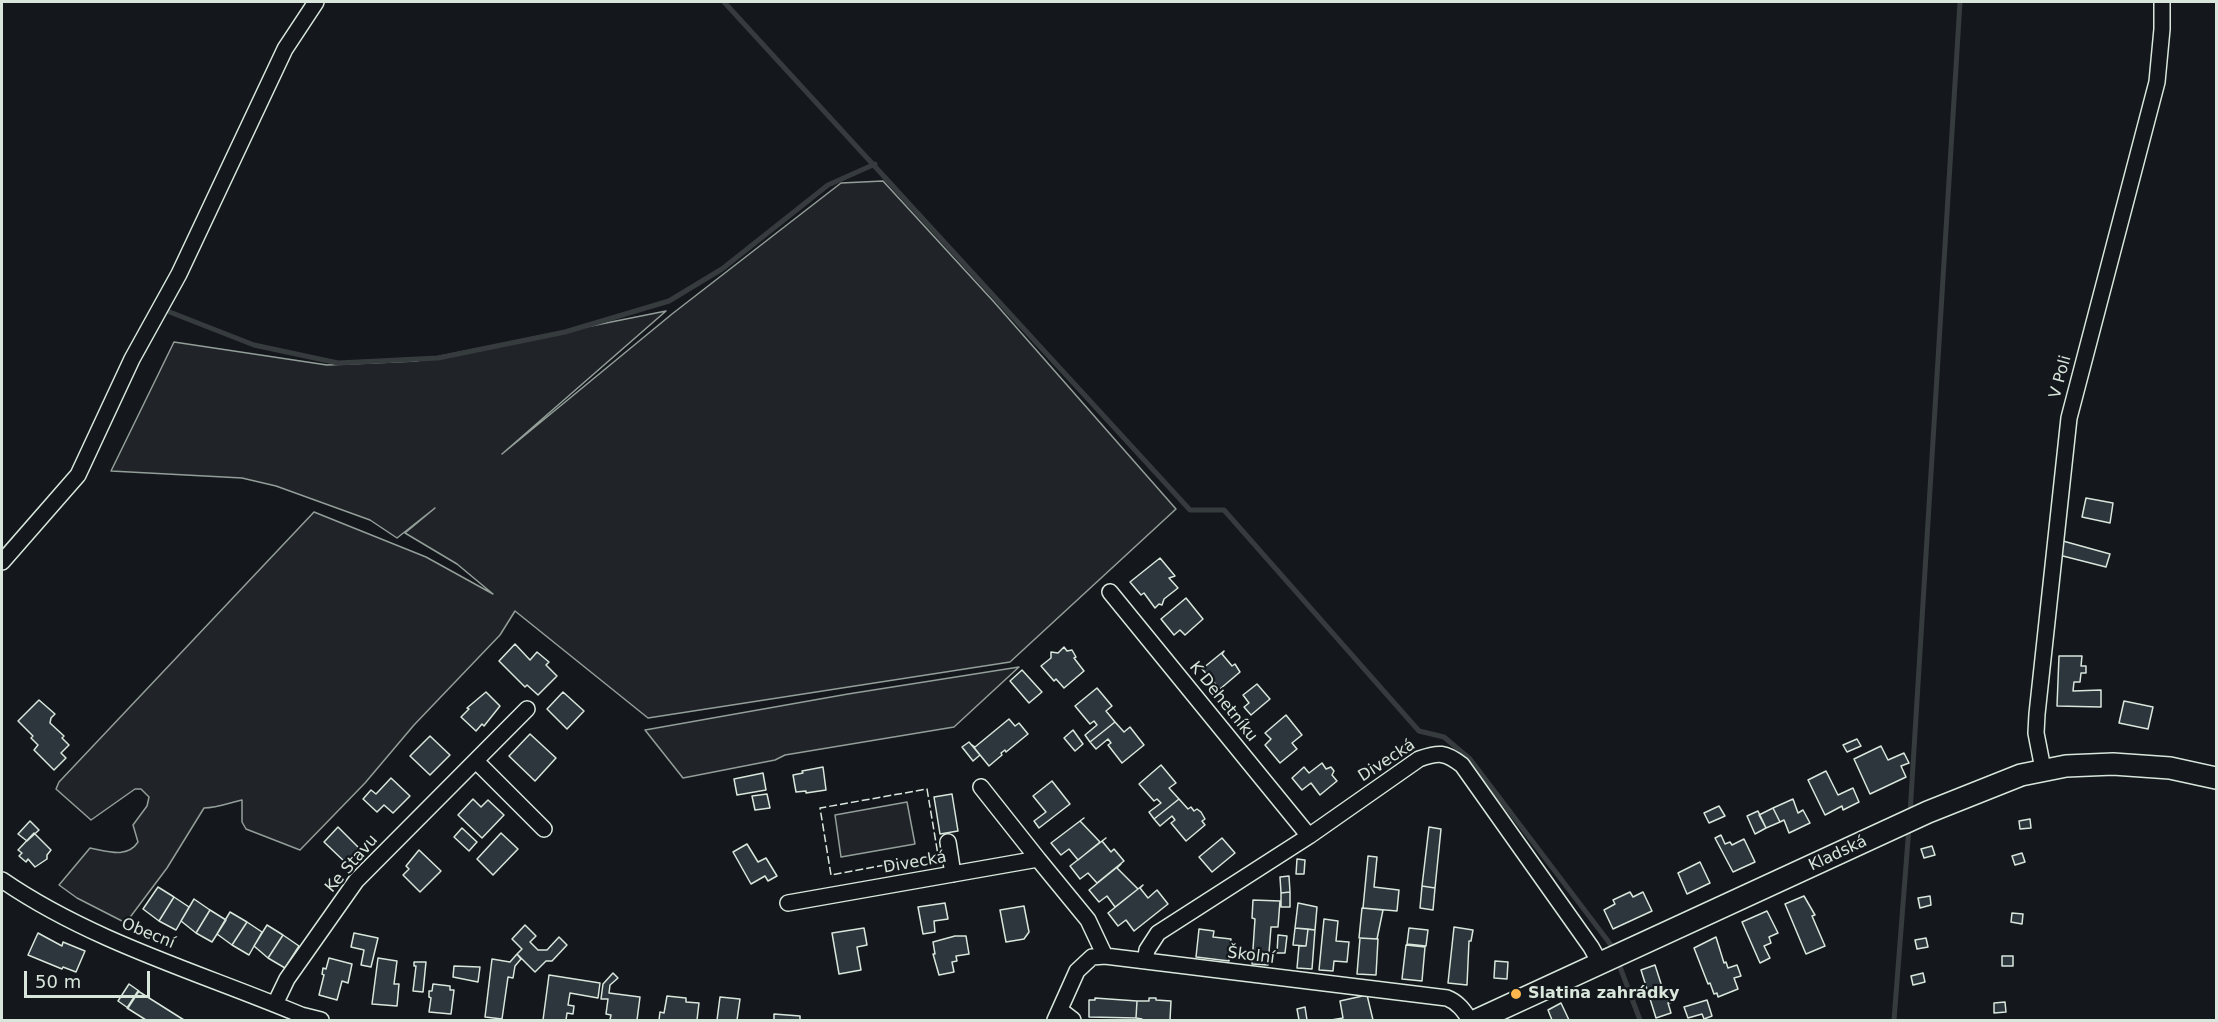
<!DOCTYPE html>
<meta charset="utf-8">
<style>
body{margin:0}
#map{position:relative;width:2218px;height:1022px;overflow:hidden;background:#14181c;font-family:"DejaVu Sans",sans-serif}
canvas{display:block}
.frame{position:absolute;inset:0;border:3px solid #d8e6dc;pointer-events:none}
.scale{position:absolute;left:24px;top:971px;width:126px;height:27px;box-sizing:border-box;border:3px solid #d8e6dc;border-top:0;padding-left:8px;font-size:18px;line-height:21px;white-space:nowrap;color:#d8e6dc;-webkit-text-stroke:4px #14181c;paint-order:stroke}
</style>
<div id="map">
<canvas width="2218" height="1022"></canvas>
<div class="frame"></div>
<div class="scale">50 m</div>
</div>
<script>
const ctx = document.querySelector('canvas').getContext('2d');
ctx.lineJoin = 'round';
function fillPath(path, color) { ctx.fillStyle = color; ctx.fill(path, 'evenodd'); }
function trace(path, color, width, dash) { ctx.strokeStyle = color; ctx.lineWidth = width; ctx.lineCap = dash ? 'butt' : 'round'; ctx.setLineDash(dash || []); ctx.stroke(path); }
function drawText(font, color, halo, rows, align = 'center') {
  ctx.font = font + ' "DejaVu Sans",sans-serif'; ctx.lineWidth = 4.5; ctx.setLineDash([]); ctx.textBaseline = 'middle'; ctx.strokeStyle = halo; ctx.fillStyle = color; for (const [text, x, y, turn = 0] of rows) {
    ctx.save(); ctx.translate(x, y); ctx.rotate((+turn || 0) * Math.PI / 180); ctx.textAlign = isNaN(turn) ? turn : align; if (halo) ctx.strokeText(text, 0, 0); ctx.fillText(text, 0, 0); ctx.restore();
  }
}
const green = new Path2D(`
 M883 181 994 302 1176 509 1010 662 648 718 515 611 500 635 414 725 365 783 300 850 246 829 242 822V800C229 803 217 808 204 808L167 868 128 920 122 921 77 898 59 885 90 848C107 851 127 859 138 842L133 825 147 806 149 797 141 789H135L91 820 56 789 59 782 314 512 426 557 493 594 457 564 405 533 435 508 397 538 370 520 276 486 242 478 111 471 174 342 327 365 416 361 666 311 502 454 672 314 841 183Z
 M1019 667 954 727 785 755 775 760 683 778 645 730 848 694Z
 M907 802 915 844 841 857 835 815Z`);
fillPath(green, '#202428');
trace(green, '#939e99', 1.5);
trace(new Path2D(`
 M724 2 1190 510H1224L1419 731 1444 737 1470 759 1611 945 1614 951
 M162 309 254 345 338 363 438 358 565 332 669 301 722 269 828 185 875 164
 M1910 814 1960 2
 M1617 959 1640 1020
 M1894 1020 1909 827`), '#363b3e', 5);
const building = new Path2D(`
 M2086 498 2113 503 2110 523 2082 517Z
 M2063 541 2110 554 2106 567 2059 555Z
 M1160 558 1175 576 1169 578 1178 588 1164 599 1162 605 1159 604 1155 608 1144 593 1141 595 1130 582Z
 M1186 598 1203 619 1185 635 1180 630 1174 635 1161 619Z
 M515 644 530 660 537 652 549 662 546 665 557 676 538 695 527 685 525 687 499 661Z
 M1064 647 1067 651 1072 650 1076 657 1074 658 1084 671 1064 688 1056 679 1054 681 1041 666 1051 658V652L1058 653Z
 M1224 651 1222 654 1232 666 1235 664 1240 672 1220 689 1202 669Z
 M2059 656H2082L2081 666H2086V673H2081L2080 682H2074L2073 691 2101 690V707L2057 706Z
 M1022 670 1042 692 1029 703 1010 681Z
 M1257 684 1270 699 1251 715 1244 707 1249 703 1243 695Z
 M1097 688 1112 706 1106 711 1115 722 1090 742 1085 735 1097 725 1094 721 1090 724 1075 706Z
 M486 692 500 706 484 726 482 724 476 731 461 717 469 709 467 708Z
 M563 692 584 711 567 729 547 709Z
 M39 700 55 714 51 718 50 723 64 736 62 738 69 745 61 753 66 758 54 770 34 750 38 745 31 738 33 736 18 721Z
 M2124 701 2153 707 2148 729 2119 723Z
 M1286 715 1302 735 1292 743 1297 749 1280 763 1265 745 1271 739 1265 733Z
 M1009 719 1015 726 1019 723 1028 734 1006 752 1005 750 1001 753 1002 755 989 766 972 745 975 747Z
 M1115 722 1124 732 1130 727 1144 745 1122 763 1108 745 1111 743 1108 739 1096 749 1090 742Z
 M1073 730 1083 744 1075 751 1064 738Z
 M530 734 556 758 535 781 509 756Z
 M430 736 450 755 430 775 410 756Z
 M1857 739 1861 746 1847 752 1843 745Z
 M969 742 980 755 973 761 962 747Z
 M1881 746 1888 760 1904 753 1909 763 1901 766 1906 777 1870 794 1854 759Z
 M1322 763 1326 769 1331 767 1334 771 1332 775 1337 781 1320 795 1311 783 1302 790 1292 778 1304 767 1309 773Z
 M1161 765 1176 783 1169 788 1179 799 1154 819 1149 812 1161 803 1157 799 1154 801 1139 784Z
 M823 767 826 790 806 793V791L796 792 793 775 803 773 802 771Z
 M1826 771 1838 795 1853 788 1859 802 1843 810 1842 806 1825 815 1808 780Z
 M763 773 766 790 737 795 734 779Z
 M391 778 410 796 393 813 384 805 377 812 363 799 371 790 376 794Z
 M1052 781 1070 804 1039 828 1034 821 1046 812 1033 796Z
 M767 794 770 808 755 810 752 796Z
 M952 794 958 831 940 834 934 797Z
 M473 799 481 807 488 800 504 815 482 838 458 815Z
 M1179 799 1188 809 1191 807 1194 811 1197 809 1201 812 1205 819 1202 821 1205 825 1186 841 1171 823 1175 820 1172 816 1160 826 1154 819Z
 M1793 799 1798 813 1803 810 1810 823 1789 833 1784 820 1780 822 1773 808Z
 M1719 806 1725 816 1709 823 1704 813Z
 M1773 808 1780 822 1766 828 1759 815Z
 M1758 811 1766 828 1755 834 1747 816Z
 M1084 818 1080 821 1100 842 1078 860 1069 849 1061 855 1051 843Z
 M2030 819 2031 828 2020 829 2019 821Z
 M30 821 39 830 27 841 18 834Z
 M338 827 360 849 346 863 324 842Z
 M1429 827 1441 829 1435 888 1422 886Z
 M462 828 477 842 469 851 454 837Z
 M34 833 51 850 47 855V859L35 867 28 859 26 862 19 856 22 853 18 850Z
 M501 833 518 849 493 875 477 859Z
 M1721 835 1725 844 1730 842 1732 845 1744 839 1755 862 1733 872 1715 838Z
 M1106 838 1102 841 1111 852 1114 849 1124 861 1097 883 1088 873 1080 879 1070 866Z
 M1222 838 1235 853 1212 872 1199 857Z
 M747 844 758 862 766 858 777 876 768 881 765 876 751 884 733 852Z
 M1932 846 1935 855 1924 858 1921 849Z
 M419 850 441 871 420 892 403 875 409 869 406 866Z
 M2022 853 2025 862 2015 865 2012 856Z
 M1368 856 1377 857 1374 887 1399 890 1397 911 1363 908Z
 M1297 859 1305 860 1304 874H1296Z
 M1700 862 1710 883 1687 894 1678 873Z
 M1121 864 1117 868 1138 889 1115 907 1107 896 1099 902 1089 890Z
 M1289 876 1290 892 1281 893 1280 877Z
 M1143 885 1140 888 1148 898 1157 890 1168 904 1134 931 1126 920 1118 926 1108 913Z
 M1422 886 1435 888 1433 910 1420 908Z
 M158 887 174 897 159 921 143 909Z
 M1290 892V907H1281V893Z
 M1630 892 1633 897 1643 892 1652 911 1613 929 1604 910 1615 904 1613 900Z
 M1804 896 1815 915 1812 916 1825 946 1806 954 1785 904Z
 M1930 896 1931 905 1920 908 1918 898Z
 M174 897 189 907 176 930 159 921Z
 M194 899 210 910 196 933 181 921Z
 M1253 900 1280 901 1278 927H1271L1268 965 1252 964 1255 919 1252 918Z
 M945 903 948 919 934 921 935 932 923 934 918 907Z
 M1298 903 1317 907 1315 930 1295 928Z
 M1024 906 1029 932 1024 939 1006 942 1000 910Z
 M1362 908 1383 910 1377 939 1359 938Z
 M210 910 226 920 212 942 196 933Z
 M1767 911 1778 933 1769 937 1771 943 1764 946 1770 958 1760 963 1742 922Z
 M230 912 247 922 232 945 217 934Z
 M2012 913 2023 914 2022 924 2011 922Z
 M1324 919 1338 921 1336 941 1349 942 1347 962 1334 961 1333 971 1319 970Z
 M247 922 262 932 249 955 232 945Z
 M267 925 283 935 268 958 254 946Z
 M525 925 536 936 530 942 538 950H547L559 937 567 945 552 961H546L535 972 517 954 522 949 512 939Z
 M1454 927 1473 930 1471 941H1469L1467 985 1448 983Z
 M864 928 867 945 857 947 861 970 839 974 832 933Z
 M1295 928 1308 929 1306 946 1293 945Z
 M1409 928 1428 930 1426 946 1407 944Z
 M1199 929 1214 931 1213 937 1231 939 1229 961 1196 957Z
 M1308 929 1315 930 1312 969 1297 968 1299 946H1306Z
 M38 933 62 946 63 942 85 951 76 972 63 967 62 969 28 955Z
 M354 933 378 938 371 967 361 965 364 950 351 947Z
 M283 935 299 946 285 968 268 958Z
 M1278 935 1287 936 1285 953H1277Z
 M955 936H966L969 954 956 956 957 961 952 962 954 972 939 975 933 954H935L933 942Z
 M1716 937 1724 963 1726 962 1728 968 1737 965 1741 976 1734 978 1738 989 1718 997 1717 993 1714 994 1710 983 1708 984 1694 948Z
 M1360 938 1378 939 1376 975 1357 974Z
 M1926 938 1928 947 1917 949 1915 940Z
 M1406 945 1425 947 1422 981 1402 979Z
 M517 954 521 959 515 966 513 978 508 977 502 1019 485 1017 492 959 510 962Z
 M2002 956H2013V966H2002Z
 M329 958 352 964 348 983 342 981 337 1000 319 995 324 975 322 974 323 968 326 969Z
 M378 958 397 961 394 984H399L397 1006 372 1004Z
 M1495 961 1508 962 1507 979 1494 978Z
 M414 962H426L423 992 413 991 416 966H414Z
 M1655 965 1664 993 1670 992 1673 1002 1668 1003 1671 1013 1656 1018 1641 970Z
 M454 966 480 967 478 982 453 977Z
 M613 973 618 978 610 985 609 993 640 997 637 1020H610L611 1015 606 1014 608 999H601L603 984Z
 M1923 973 1925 982 1913 985 1911 976Z
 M549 975 600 983 598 998 570 993 568 1005 574 1006 573 1014 567 1013 566 1020H543Z
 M129 984 139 991 128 1008 118 1001Z
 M433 984 450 986V990H454L451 1014 429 1012 431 998 429 997V991H432Z
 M138 991 184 1020H146L127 1008Z
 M1367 995 1373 1020H1331L1343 1018 1340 1001Z
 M667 996 686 998V1002L699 1003 697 1020H659L660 1012 664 1013Z
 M720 997 740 999 737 1020H717Z
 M1095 998 1137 1001 1136 1018 1089 1017V1000H1095Z
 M1149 998H1156V1000L1171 1001 1170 1020H1142V1019L1136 1018 1137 1001H1149Z
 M1707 1000 1712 1016 1704 1019 1702 1014 1688 1018 1684 1007Z
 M2005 1002 2006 1012 1994 1013V1003Z
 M1561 1003 1569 1020H1552L1548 1010Z
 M1305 1007 1307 1020H1299L1297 1009Z
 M774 1014 800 1016V1020H774Z`);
fillPath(building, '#2c363c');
trace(building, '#d8e6dc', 1.5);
const street = new Path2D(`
 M2 562 78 475 132 359 179 274 285 49 316 2
 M1110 592 1309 836
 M476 761 544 829
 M2043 769 2036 733 2037 714 2069 418 2157 82 2162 29V2
 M981 787 1038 859
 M948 842 953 874
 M2 880C92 942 201 973 301 1015L321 1020
 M788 903 1038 859 1088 920 1105 956
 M1145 961 1147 950 1158 933 1309 836 1419 759C1439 752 1445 752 1462 765L1591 947 1600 963
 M275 1004 287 979 356 881 527 709
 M1060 1010 1073 1020
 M1055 1020 1077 971 1092 957 1105 956 1447 998C1458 1002 1464 1011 1470 1020`);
const secondary = new Path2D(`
 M1477 1020 1928 812 2021 775 2066 766 2113 764 2170 768 2216 778`);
trace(street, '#d8e6dc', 18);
trace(secondary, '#d8e6dc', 24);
trace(street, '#14181c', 15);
trace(secondary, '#14181c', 21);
trace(new Path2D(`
 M927 789 938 855 831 875 820 808Z`), '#d8e6dc', 1.5, [8, 3]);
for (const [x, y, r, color] of [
 [1516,994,6,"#ffb74d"]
]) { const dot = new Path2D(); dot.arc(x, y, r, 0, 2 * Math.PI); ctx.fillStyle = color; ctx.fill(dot); trace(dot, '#14181c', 2); }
drawText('16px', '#d8e6dc', '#14181c', [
 ["V Poli",2061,377,-75],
 ["K Dehetníku",1223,702,51],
 ["Divecká",1387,761,-33],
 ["Kladská",1838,854,-25],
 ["Divecká",915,863,-10],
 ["Ke Stavu",352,864,-49],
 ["Obecní",148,934,22],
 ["Školní",1251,956,7]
]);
drawText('bold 16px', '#d8e6dc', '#14181c', [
 ["Slatina zahrádky",1528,994]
], 'left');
</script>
